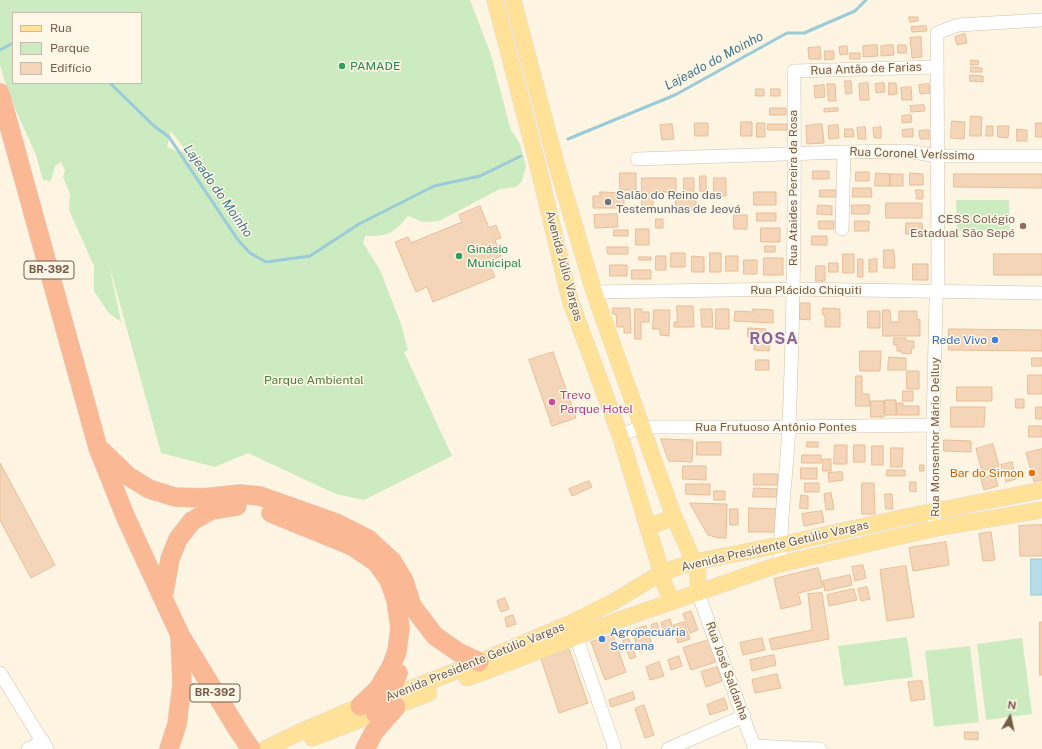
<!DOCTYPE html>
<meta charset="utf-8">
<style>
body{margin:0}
#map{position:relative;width:1042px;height:749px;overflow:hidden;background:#fdf5e1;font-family:"Public Sans",sans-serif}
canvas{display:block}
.legend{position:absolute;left:12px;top:12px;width:130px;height:72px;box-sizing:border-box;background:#fff8e9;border:1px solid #c8baa8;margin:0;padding:5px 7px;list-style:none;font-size:12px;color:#755c47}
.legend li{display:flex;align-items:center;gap:8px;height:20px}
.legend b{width:20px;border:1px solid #c8baa8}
.north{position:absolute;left:990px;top:697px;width:40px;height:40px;-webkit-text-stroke:3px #fff8e9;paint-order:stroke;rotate:9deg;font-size:11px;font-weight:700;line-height:16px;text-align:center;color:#755c47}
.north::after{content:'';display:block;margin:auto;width:14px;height:18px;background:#755c47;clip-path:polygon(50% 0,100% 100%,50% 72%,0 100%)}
</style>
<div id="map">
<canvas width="1042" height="749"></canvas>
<ul class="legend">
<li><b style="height:5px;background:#ffe197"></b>Rua</li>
<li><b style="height:11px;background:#cdebc0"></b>Parque</li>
<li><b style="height:11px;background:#f4d5b8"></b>Edifício</li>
</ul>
<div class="north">N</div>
</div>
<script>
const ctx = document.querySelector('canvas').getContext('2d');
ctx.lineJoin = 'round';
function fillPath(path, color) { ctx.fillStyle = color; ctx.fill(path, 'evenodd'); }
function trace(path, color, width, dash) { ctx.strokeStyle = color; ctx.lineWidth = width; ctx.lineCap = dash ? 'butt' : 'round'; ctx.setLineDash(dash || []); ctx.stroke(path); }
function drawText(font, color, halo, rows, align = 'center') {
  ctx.font = font + ' "Public Sans",sans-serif'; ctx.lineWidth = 3; ctx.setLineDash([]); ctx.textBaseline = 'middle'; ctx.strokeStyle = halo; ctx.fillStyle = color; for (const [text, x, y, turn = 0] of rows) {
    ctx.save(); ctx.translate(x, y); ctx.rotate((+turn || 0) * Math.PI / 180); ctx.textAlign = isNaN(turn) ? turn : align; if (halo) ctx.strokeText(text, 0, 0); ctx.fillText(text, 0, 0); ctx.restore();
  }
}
fillPath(new Path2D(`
 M0 0H470L491 55 511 131H512L520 144 526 166 522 181 516 187 500 189 439 221 423 222 408 216C393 234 389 236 365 236L363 243 380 270 401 324 408 350 404 352 452 456 364 500 336 494 248 453 215 467 161 453 109 264 121 322 108 312 94 291V266L69 210 70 194 63 177 65 170 61 162 55 166 51 181 43 180 36 155 8 93 0 65ZM13 13H141V83H13ZM171 131 186 151 178 152 167 147Z
 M956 200H1009L1010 231H957Z
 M907 637 913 677 844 686 838 646Z
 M1022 638 1032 714 986 720 977 644Z
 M970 646 979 722 934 727 925 651Z`), '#cdebc0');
const water = new Path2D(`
 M1031 559H1042V595H1031Z`);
fillPath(water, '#b5dce7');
trace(water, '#9bcad9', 1);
trace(new Path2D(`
 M0 50 13 43
 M110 83 154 126 169 137 238 240 250 253 266 262 310 256 359 224 434 186 480 176 521 156
 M568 139 675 95 787 33H804L855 11 866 0`), '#9bcad9', 3);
const building = new Path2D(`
 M909 17H918V21L910 22Z
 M926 26 927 31 912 32 911 27Z
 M965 34 967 43 957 45 955 37Z
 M921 37 922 57 912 58 910 38Z
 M877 45 878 56 863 57V46Z
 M893 45 894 55 881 56V46Z
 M898 45H906L907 53H898Z
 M847 46 848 54 840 55 839 47Z
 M820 47 821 59H809L808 48Z
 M825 51H834V59L825 60Z
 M850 53H860V59H850Z
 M971 60 979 61 978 65H971Z
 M971 67 982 68V72H971Z
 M970 75 983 76V82L970 81Z
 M845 81H851L852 93 846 94Z
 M868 83 869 100H860L859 84Z
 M884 83 885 92 876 93 875 84Z
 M889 83H896L897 94 889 95Z
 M827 84H835L836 101H829Z
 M929 84 930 93 920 94 919 85Z
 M824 85 825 97 815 98 814 86Z
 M911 87 912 100H902L901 88Z
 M756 89H764V96H756Z
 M771 89H780V96H771Z
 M924 105 925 111 911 112 910 106Z
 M770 108H786V115H770Z
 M838 108V111L824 112V109Z
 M911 115 912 122 902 123V116Z
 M971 116 982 117 981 136H970Z
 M952 121 965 122 964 139 951 138Z
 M741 122H752V136H741Z
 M695 123H708V136H695Z
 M757 123H765V137H757Z
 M1036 123H1042V137H1036Z
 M672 124 674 139 662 140 660 125Z
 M768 124H787V130H768Z
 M822 124 824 143 807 144 806 126Z
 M838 125 839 138 829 139 828 126Z
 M987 126H993V136H986Z
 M998 126H1009L1008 138 998 137Z
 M865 127 866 139H858L857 128Z
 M881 127V138H874L873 128Z
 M845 129H853L854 137H845Z
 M913 129V137H903L902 130Z
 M1017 129 1027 130V141H1017Z
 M929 130V139H920L919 131Z
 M813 171H829V179H813Z
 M856 172H869V181H856Z
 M620 173H636V190H620Z
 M876 173 890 174V186H875Z
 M910 173 923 174V185H910Z
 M890 174H903V186H890Z
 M954 174H1042V188L954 187Z
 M700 176H706V192L700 191Z
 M642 178H676V192H653V208H642Z
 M684 178H694V193H684Z
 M714 178H726V196H714Z
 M853 188H871L872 197H853Z
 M820 190H836V197H820Z
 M916 190H923V199H917Z
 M600 192 624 193V208H593V196H600Z
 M754 192H776V205H754Z
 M676 200H696V210H676Z
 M886 203H922V218H886Z
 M818 205 832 206V215L817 214Z
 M852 205H870L869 214H852Z
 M480 206 489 228 496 225 501 238 495 240 501 256 488 262 495 277 433 302 427 287 416 292 395 242 408 237 411 243 462 222 459 215Z
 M757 213H776V221H757Z
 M617 214 618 227 595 228 594 215Z
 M734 215H747V229H734Z
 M656 219H663V228H656Z
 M819 221H834V229H819Z
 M855 221H869V231H855Z
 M906 223H922L923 234H906Z
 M761 228H780V242H761Z
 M636 229H649V245H636Z
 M614 230H628V236H614Z
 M812 236H827V245H812Z
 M765 246H775V252H765Z
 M607 247H628V254H608Z
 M884 250H894L895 268H884Z
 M671 253H685V267H671Z
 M710 253H721V272H710Z
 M843 254H854V273H843Z
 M994 254H1042V275H994Z
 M656 256H666V270H656Z
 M692 256 704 257V272H692Z
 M726 256H738V271H726Z
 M639 257H651V260H639Z
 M764 258H783V275H764Z
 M858 259H863V277H858Z
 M877 259V272H869V260Z
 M744 260H757V274H744Z
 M829 263H838V272H829Z
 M913 264H928V280H913Z
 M610 265H627V276H610Z
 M816 266H825V281H816Z
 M632 270H651V279H632Z
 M800 303H810V320L800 319Z
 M677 306H693L694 327H674V322H677Z
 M613 308H630L631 333H624V327H617L616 314H613Z
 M823 308 840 309V327H825V315H823Z
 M635 309H642V312H649V322H641V339H635Z
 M701 309H712L713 327H702Z
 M716 309H729V329H716Z
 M753 309 773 310V323L734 321 735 311 753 312Z
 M654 310H670L669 336 660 335V329H653Z
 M883 310H890L891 322H899V311H917V320L920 319V336H883Z
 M868 311H880V328H868Z
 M748 328 766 329V337H748Z
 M949 329 1042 330V351L949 350Z
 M894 338H906V341H914V348H912L911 354 901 353V351H897V345H894Z
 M758 341 770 342 769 351 754 350V345H757Z
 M860 351H881L880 371H860Z
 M553 352 576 418 552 426 529 360Z
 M889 357 906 358V370H888Z
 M1032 358H1042V366H1032Z
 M756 360H769V370H756Z
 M907 371H919V389H907Z
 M1028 375H1042V394H1028Z
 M856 376H862V394H869L870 406H856Z
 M957 387H992V401H957Z
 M903 391H913V401H903Z
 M1016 399H1024V408H1016Z
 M885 400H896V415H885Z
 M871 401H884V417H871Z
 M897 403H903V406H919V415H897Z
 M951 407H985L984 427H951Z
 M1036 407H1042V419H1036Z
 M1029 426H1042V437H1029Z
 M661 439 693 440 692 462 669 461Z
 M944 440 971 441V452L944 451Z
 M697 442H721V455H697Z
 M807 442H818V447H807Z
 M993 444 999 466 982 471 976 449Z
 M835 445H847V464H834Z
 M854 445H865V462H854Z
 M872 446H883V465H872Z
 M891 448H903L902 467H891Z
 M1042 449V480L1034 482 1026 453Z
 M802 455H821V463H802Z
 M823 459H831V471H823Z
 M1012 462 1016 479 1006 482 1001 465Z
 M0 463 55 565 31 578 0 520Z
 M920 465H924V471H920Z
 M683 466H706V480L683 479Z
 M801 468H817V479H801Z
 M887 470H905V476H887Z
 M842 472 843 480 829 482 828 473Z
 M754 474H778V485H754Z
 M995 475 998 486 984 490 981 479Z
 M589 481 592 487 572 496 569 489Z
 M910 482H916V492L910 491Z
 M805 483H819V492H805Z
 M862 483H874L875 514H862Z
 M686 484H710V495L686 494Z
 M754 488 777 489V497H753Z
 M714 491H725V500H714Z
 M831 493 834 509 826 510 824 494Z
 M885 494H892L893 509H886Z
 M801 495 808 496V509L800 508Z
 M690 503 727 504 726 538H718L708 535Z
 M749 508 777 509V532H749Z
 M730 509H738V525H730Z
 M822 511 824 522 804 526 802 514Z
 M1042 525V556H1020L1019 526Z
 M991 532 995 560 983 561 979 534Z
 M946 542 949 565 913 571 909 548Z
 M863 565 866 578 855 581 852 567Z
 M906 566 914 617 887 621 880 570Z
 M818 568 823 587 798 593 801 604 781 609 774 579Z
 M850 575 852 585 825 591 823 581Z
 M867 587 870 599 861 601 858 589Z
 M854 589 857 600 829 606 827 595Z
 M822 593 829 639 772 650 769 639 812 630 808 594Z
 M505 598 509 609 501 612 497 601Z
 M691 611 698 630 690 633 683 614Z
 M513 615 516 624 507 627 505 618Z
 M670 619 672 626 663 630 661 623Z
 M684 622 690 639 678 643 673 626Z
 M1040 622H1042V675H1040Z
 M657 623 659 629 653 631 651 625Z
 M646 626 653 648 639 652 632 630Z
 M613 635 626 672 605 680 591 642Z
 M762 638 765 650 743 655 740 643Z
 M629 639 636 657 630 659 623 641Z
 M709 640 716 662 691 670 683 648Z
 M569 649 588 703 559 713 541 659Z
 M774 655 776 665 752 671 750 660Z
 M679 656 682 666 671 670 668 660Z
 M659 662 664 676 650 680 646 667Z
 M717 667 722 681 706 687 701 672Z
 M777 674 781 688 755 693 752 680Z
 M922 681 925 699 911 701 908 682Z
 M633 692 635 699 611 707 609 700Z
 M724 698 728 709 710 715 707 705Z
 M644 705 654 735 645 738 635 709Z
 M965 732H978V740L965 739Z`);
fillPath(building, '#f4d5b8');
trace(building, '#e7bd98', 1);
const minor = new Path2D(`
 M637 159 844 152 907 151 937 156H1042
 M842 229 844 152
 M594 292 793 289 1042 293
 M620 435 642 427H789L933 425
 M935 521 933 511V425L936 301 938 283 937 33 958 25 1042 20
 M780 564C780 518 787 472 789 425 794 307 795 189 794 71L937 67
 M698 593 755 749
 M573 628 615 749
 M0 673 47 749
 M754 746 820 749
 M28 749 43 741
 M668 749 744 716`);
const major = new Path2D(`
 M495 0 538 166 570 300 620 435 658 561 663 581 672 602
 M513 0 556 163 594 292 674 517 698 571V593
 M648 527 674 517
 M467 678 576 637 619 620 780 564 936 528 1042 510
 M312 738 429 693
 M265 749 300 732 360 706 389 697 479 662 571 623 613 602 661 573 678 567 694 562 780 545 905 517 1042 490`);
const highway = new Path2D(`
 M0 93 98 448 126 518 180 635 238 730 251 749
 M102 451 128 476 149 489 175 497 203 498 240 494 260 496 336 523 368 539 392 561 404 581 412 606 435 636 458 652 479 662
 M271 513 352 546 376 562 389 580 396 600 400 628 397 651 391 667 378 689 360 706
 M163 598 170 559 178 539 192 521 212 510 237 506
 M375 713 389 697 398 673
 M169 749 177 724 182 684 180 637
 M365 749 374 732 396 707`);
trace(minor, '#d1bfab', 14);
trace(major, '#e1dbd7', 17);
trace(highway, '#e1dbd7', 20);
trace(minor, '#fff', 13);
trace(major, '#ffe197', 16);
trace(highway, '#fab895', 19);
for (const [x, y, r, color] of [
 [342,66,4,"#2e9e5b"],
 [608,202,4,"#6b7280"],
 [1023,226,4,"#8d6e63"],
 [459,256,4,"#2e9e5b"],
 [995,340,4,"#3f7fe0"],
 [552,402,4,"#d1479c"],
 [1032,473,4,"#e8710a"],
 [602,639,4,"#3f7fe0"]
]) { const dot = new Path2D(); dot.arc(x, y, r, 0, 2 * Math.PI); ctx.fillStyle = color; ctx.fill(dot); trace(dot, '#fff8e9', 1.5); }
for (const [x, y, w] of [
 [49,270,50],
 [215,693,50]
]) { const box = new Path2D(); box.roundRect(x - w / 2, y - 9, w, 18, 3); ctx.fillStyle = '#fff8e9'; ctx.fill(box); trace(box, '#755c47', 1); }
drawText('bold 11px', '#755c47', null, [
 ["BR-392",49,270],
 ["BR-392",215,693]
]);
drawText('12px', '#27864d', '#fff8e9', [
 ["PAMADE",350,66],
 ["Ginásio",467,249],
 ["Municipal",467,263]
], 'left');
drawText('12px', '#755c47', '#fff8e9', [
 ["Rua Antão de Farias",866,69,-2],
 ["Rua Coronel Veríssimo",912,154,2],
 ["Rua Ataides Pereira da Rosa",793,188,-90],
 ["Avenida Júlio Vargas",564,266,75],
 ["Rua Plácido Chiquiti",806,290],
 ["Rua Frutuoso Antônio Pontes",776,427],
 ["Rua Monsenhor Mário Delluy",935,437,-90],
 ["Avenida Presidente Getúlio Vargas",775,546,-13],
 ["Avenida Presidente Getúlio Vargas",475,662,-22],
 ["Rua José Saldanha",727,671,70]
]);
drawText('12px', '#5b616d', '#fff8e9', [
 ["Salão do Reino das",616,195],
 ["Testemunhas de Jeová",616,209]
], 'left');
drawText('12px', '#785e54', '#fff8e9', [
 ["CESS Colégio",1015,219],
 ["Estadual São Sepé",1015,233]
], 'right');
drawText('12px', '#366cbe', '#fff8e9', [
 ["Rede Vivo",987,340],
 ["Agropecuária",610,632,"left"],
 ["Serrana",610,646,"left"]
], 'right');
drawText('12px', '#4c7c3f', '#fff8e9', [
 ["Parque Ambiental",314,380]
]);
drawText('12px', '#b23c85', '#fff8e9', [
 ["Trevo",560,395],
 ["Parque Hotel",560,409]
], 'left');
drawText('12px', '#c56008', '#fff8e9', [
 ["Bar do Simon",1024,473]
], 'right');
drawText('italic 13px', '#40788a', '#fff8e9', [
 ["Lajeado do Moinho",714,61,-28],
 ["Lajeado do Moinho",218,191,55]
]);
ctx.letterSpacing = '1px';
drawText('bold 16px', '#8b6299', '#fff8e9', [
 ["ROSA",774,339]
]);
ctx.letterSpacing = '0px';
</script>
